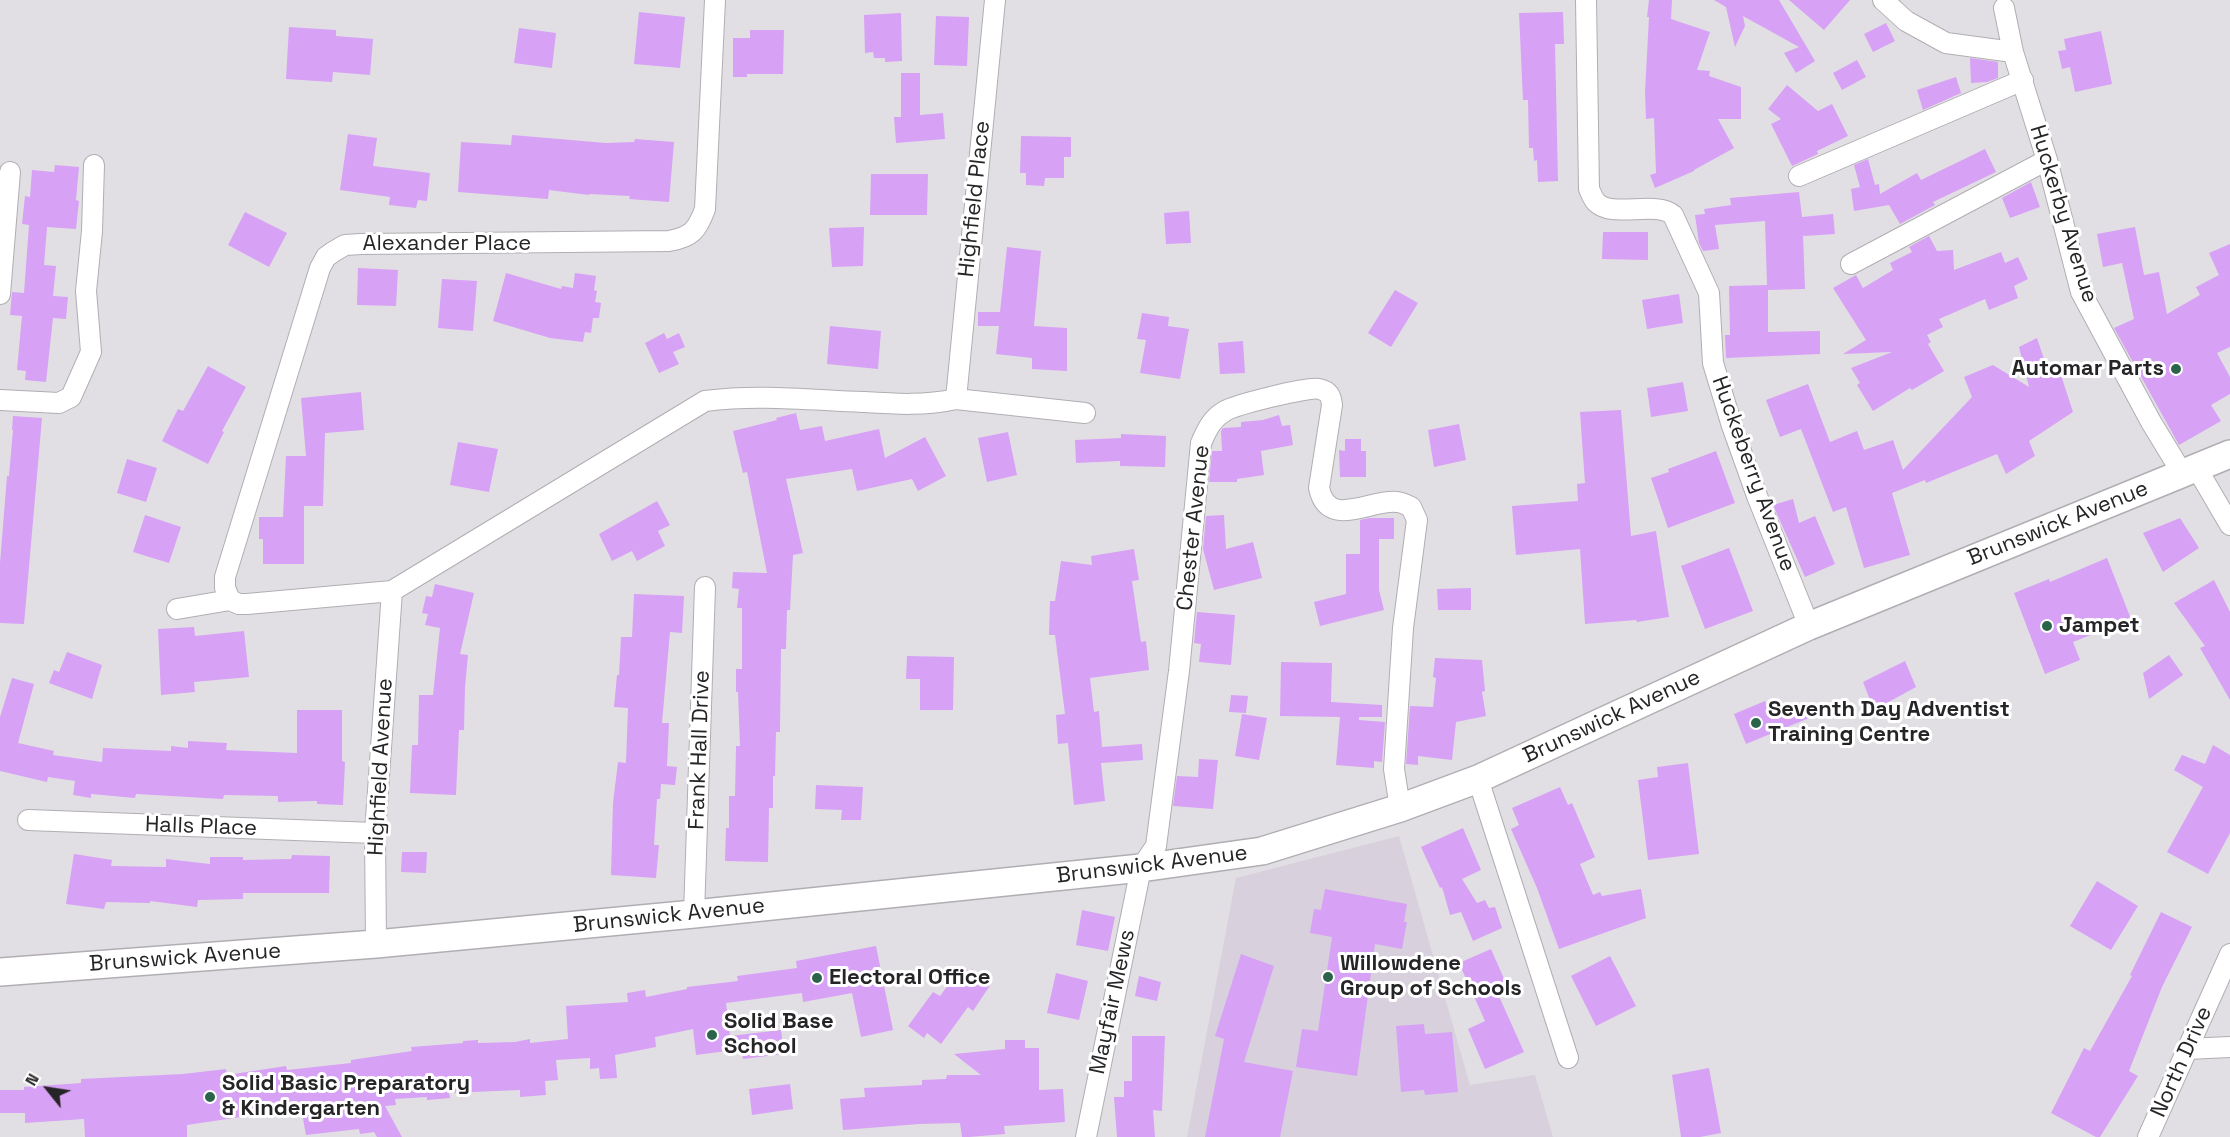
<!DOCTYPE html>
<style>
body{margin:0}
#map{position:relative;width:2230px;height:1137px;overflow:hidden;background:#e2dfe4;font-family:"Space Grotesk",sans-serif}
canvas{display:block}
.north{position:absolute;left:18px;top:1059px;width:60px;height:60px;-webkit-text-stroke:4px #fff;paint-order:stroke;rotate:300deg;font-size:16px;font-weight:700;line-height:24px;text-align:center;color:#252426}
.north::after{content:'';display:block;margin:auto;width:21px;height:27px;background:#252426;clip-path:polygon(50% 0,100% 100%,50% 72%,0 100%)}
</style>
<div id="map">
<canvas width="2230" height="1137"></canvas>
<div class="north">N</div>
</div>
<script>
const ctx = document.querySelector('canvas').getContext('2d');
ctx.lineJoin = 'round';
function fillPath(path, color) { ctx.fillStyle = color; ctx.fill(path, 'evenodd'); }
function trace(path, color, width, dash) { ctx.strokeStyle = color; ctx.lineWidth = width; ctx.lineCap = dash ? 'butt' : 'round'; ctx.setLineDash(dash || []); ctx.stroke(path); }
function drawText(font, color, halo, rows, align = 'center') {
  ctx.font = font + ' "Space Grotesk",sans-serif'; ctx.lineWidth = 6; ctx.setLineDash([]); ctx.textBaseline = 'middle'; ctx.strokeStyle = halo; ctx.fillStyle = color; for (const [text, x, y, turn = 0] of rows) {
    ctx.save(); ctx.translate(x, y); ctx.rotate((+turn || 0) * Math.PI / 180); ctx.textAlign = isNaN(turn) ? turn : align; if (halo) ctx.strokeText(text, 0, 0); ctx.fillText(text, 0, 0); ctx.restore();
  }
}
fillPath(new Path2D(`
 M1399 836 1470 1085 1535 1075 1553 1137H1187L1236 878Z`), '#d8d1dd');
fillPath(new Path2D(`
 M1649 0H1672L1671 19 1710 32 1697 70 1710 71 1709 76 1741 87V119H1718L1734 148 1694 170V171L1655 188 1650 175 1656 173 1654 118 1646 119 1645 92 1649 17H1647Z
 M1714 0H1779L1815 61 1796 73 1784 53 1799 47 1743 16 1745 26 1735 47 1726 7Z
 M1789 0H1850L1824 30Z
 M639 12 685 17 680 68 634 64Z
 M1563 12 1564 44H1555L1558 181 1538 182 1537 160 1534 161 1533 148H1529L1528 100H1523L1519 13Z
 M901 13 902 61 885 62V58H874L873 52 865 53 864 15Z
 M936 16 969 17 967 66 934 65Z
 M1886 23 1895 41 1873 52 1864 34Z
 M289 27 336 30V36L373 39 370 75 333 72 332 82 286 79Z
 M519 28 556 33 552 68 514 63Z
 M750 30H784L783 74H747V77H733V38H750Z
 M2101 31 2112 84 2075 92 2070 67 2062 69 2058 51 2066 50 2064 39Z
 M1970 58 1998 62V78L1987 82 1971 83Z
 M1857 60 1866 77 1842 90 1833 73Z
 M901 73H920V115L943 113 945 139 896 143 894 117H901Z
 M1956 77 1961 93 1923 110 1917 90Z
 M1787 85 1818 111 1832 104 1848 136 1817 151 1818 154 1792 166 1771 124 1781 119 1768 109Z
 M348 134 377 138 373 166 430 173 427 201 418 200 416 208 389 205 390 197 340 190Z
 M512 135 606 143 634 142 635 139 674 142 669 202 629 199 630 196 589 194V195L549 190 548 199 458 192 461 142 511 145Z
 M1021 136 1071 137V157H1064V178H1045L1044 186 1026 185V173H1020Z
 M1985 149 1996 172 1933 202 1935 205 1900 224 1889 205 1854 211 1851 189 1860 187 1854 165 1868 159 1875 185 1879 184 1880 194 1917 173 1921 180Z
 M55 165 79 167 76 200 79 201 76 229 47 227 44 265 56 266 53 296 68 297 66 319 53 318 46 382 25 380 26 371 17 370 22 316 10 315 12 292 24 293 29 225 22 224 25 196 30 197 32 170 54 172Z
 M871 174H928L927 215H870Z
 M2031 182 2040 207 2010 218 2002 198Z
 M1799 192 1802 217 1833 214 1835 234 1804 236 1803 235 1805 289 1768 290V332L1820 331V354L1726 358 1725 335H1730L1729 286 1767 285 1765 221 1715 225 1719 249 1703 251 1699 243 1695 215 1705 214 1704 209 1731 205 1730 198Z
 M1189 211 1191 243 1166 244 1164 213Z
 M245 212 287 233 269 267 228 245Z
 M864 227 863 266 832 267 829 228Z
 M2135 227 2144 275 2159 272 2167 314 2200 295 2196 287 2219 275 2209 253 2230 244V347L2217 353 2230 377V394L2211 405 2221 421 2179 445 2114 328 2134 319 2122 263 2103 267 2097 234Z
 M1603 232H1648V260L1602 259Z
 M1929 236 1937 251 1953 250 1954 270 2001 252 2005 263 2018 257 2028 279 2014 286 2018 298 1989 310 1985 299 1939 319 1943 327 1927 335 1931 342 1928 344 1944 371 1912 390 1910 388 1873 411 1857 385 1860 383 1851 368 1892 352 1843 354 1866 340 1833 288 1856 275 1863 288 1893 270 1890 263 1912 252 1909 247Z
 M1007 247 1041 251 1034 326 1067 328V371L1032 369V358L996 354 999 326H978V312H1000Z
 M358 268 398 270 396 306 357 305Z
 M506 273 561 289 562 286 573 288 575 273 596 276 594 290 597 291 595 302 601 303 599 318H593L591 333 585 332 583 342 550 338 493 321Z
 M442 279 477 281 473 331 438 328Z
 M1395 290 1418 303 1391 347 1368 333Z
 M1679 294 1683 323 1647 329 1642 300Z
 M1142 313 1169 317 1168 326 1189 329 1180 379 1140 373 1146 340 1137 339Z
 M830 326 881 331 878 369 827 364Z
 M664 333 667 339 679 333 685 347 673 352 679 364 659 373 645 343Z
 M2037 338 2049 374 2060 372 2073 412 2029 441 2035 456 2006 474 1997 454 1926 483 1925 480 1892 493 1910 555 1864 568 1846 507 1833 512 1801 429 1780 437 1766 400 1808 384 1830 442 1857 431 1864 450 1893 440 1903 470 1972 397 1964 377 1993 365 2029 387 2019 347Z
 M1243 341 1245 373 1220 374 1218 343Z
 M208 366 246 387 222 431 224 432 208 464 162 441 178 409 183 411Z
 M1683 382 1688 411 1651 417 1647 388Z
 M361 392 364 430 325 433 323 506H304V564H263V539H259V517H283L286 456H306L301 398Z
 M1621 410 1631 536 1656 531 1669 617 1637 622 1636 620 1585 624 1580 549 1516 555 1512 506 1578 501 1577 484 1585 483 1580 412Z
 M796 413 800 430 822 426 825 441 879 429 885 458 925 437 946 476 918 491 912 479 857 491 852 469 786 479 803 553 793 555 790 610H787L786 649H781L780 732H776L775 776H773V808H769L768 862 725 861 726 828H729V796H735L736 746H740L738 692H736V669H742V608H737L739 589 732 588 733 572 767 573 747 472 743 473 733 431 777 420 776 418Z
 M1279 415 1282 426 1290 425 1293 445 1261 451 1264 475 1237 479V482H1209L1212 451H1222L1221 431 1223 428 1241 427V422L1263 420Z
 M13 416 42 418 24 624 0 623V563L7 476H9L13 430H12Z
 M1459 424 1466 460 1434 467 1428 430Z
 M1008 432 1017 475 987 482 978 438Z
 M1121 434 1166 436 1165 467 1120 466V461L1076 463 1075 440 1121 438Z
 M1345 439H1361V451H1366V477H1340L1339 450 1345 451Z
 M458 442 498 449 489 492 450 485Z
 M1716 451 1735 503 1668 528 1651 478 1669 472 1668 469Z
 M127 459 157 468 146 502 117 493Z
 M1793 499 1799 523 1815 516 1835 564 1805 577 1773 505Z
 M657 501 670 525 658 531 665 546 637 561 632 551 612 561 599 534Z
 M145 515 181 527 169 563 133 552Z
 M1224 515 1226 549 1253 542 1262 578 1214 590 1203 549 1206 516Z
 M1369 518H1394V539H1379V590L1384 610 1320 626 1314 602 1346 594V554H1360V520Z
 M2180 518 2199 548 2163 572 2143 533Z
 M1729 548 1753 611 1705 629 1681 566Z
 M1134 549 1139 580 1132 581 1141 642 1146 641 1149 670 1090 678 1094 712 1099 711 1102 747 1142 744 1143 760 1101 763 1105 801 1074 805 1068 743 1058 744 1056 715 1065 714 1055 635H1049L1050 601H1055L1061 561 1092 565 1091 556Z
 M2107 558 2131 619 2073 642 2080 660 2045 674 2014 593 2049 579 2050 582Z
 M2214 580 2230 612V700L2200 648 2205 646 2174 603Z
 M435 584 474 593 460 654 468 655 465 687 464 730H459L456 795 410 793 412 745H418L419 695H433L440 628 425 625 428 614 422 613 426 596 432 597Z
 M1471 588V610H1438L1437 589Z
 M634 594 684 596 682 633 670 632 662 723H669L667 766 677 767 675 785 661 784 660 799H657L654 845H659L656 878 611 875 613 803 618 762 626 763 628 708 614 707 617 675H619L621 637H632Z
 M1197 612 1235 615 1231 665 1199 662 1201 644 1194 643Z
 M194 627 195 636 244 631 249 677 194 682 195 692 161 695 158 629Z
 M67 652 102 665 92 699 49 683 54 670 59 672Z
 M2169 655 2183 675 2149 699 2143 673Z
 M907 656 954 657 953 710H920V679H906Z
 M1435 658 1482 660 1485 691 1482 692 1486 716 1456 722 1452 760 1418 756V765L1406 764 1410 706 1433 707 1436 678 1433 677Z
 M1905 661 1916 687 1874 710 1863 682Z
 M1281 662 1332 663 1331 702 1382 705V717H1359V720L1385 722 1382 762 1374 761V768L1336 765 1340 717 1280 716Z
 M12 678 34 684 18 743 54 751 53 755 102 762 103 748 171 751V746L188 748V741L227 743 226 750 297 753V710H342V761L345 762 343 805 317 804V801L278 802V796L224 795 223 799 136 794 135 798 91 794V798L73 795 75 781 48 777 47 782 0 771V717Z
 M1231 695 1248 696 1246 713 1229 712Z
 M1765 701 1773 718 1806 709 1809 718 1746 744 1734 714Z
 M1242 714 1267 718 1259 760 1235 756Z
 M2213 745 2230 755V833L2208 874 2167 852 2203 787 2174 770 2182 755 2205 764Z
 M1199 759 1218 760 1213 809 1173 806 1177 776 1198 777Z
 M1688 763 1699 854 1648 860 1638 780 1658 777 1657 767Z
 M816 785 863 787 861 820H841L842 810 815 809Z
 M1560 787 1568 805 1572 803 1595 857 1580 864 1593 895 1600 892 1602 896 1641 889 1646 918 1559 949 1537 888 1511 829 1519 825 1512 808Z
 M1463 828 1481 870 1462 879 1477 903 1485 900 1489 908 1495 907 1502 928 1473 941 1461 912 1450 915 1442 887 1440 888 1421 847Z
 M402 852H427L426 873 401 872Z
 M74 854 112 860 111 866 166 867V859L210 864V857H243V860L291 859 292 855 330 856 329 893H243V899L198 900 197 907 150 901V903L106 902 104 909 66 904Z
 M2097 881 2138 906 2111 950 2070 926Z
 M1325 889 1407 904 1404 922H1407L1402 949 1375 944 1357 1076 1296 1067 1302 1029 1318 1031 1332 937 1310 933 1314 909 1321 910Z
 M1082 910 1115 917 1108 951 1076 945Z
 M2161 912 2192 927 2162 987 2129 1071 2138 1076 2100 1137H2096L2051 1113 2084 1048 2090 1051 2132 976 2130 975Z
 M876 946 893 1030 861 1037 852 993 803 1002 802 993 726 1003 730 1036 781 1030 784 1054 743 1059 742 1049 696 1055 693 1029 655 1037 656 1047 615 1055 617 1078 600 1079 599 1068 590 1069V1058L556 1060 558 1080 545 1081 546 1095 520 1097V1090L449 1093 450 1098 427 1100V1097L395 1099 396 1105 385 1106 402 1137H377L374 1132 360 1134 359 1129 306 1135 301 1108 187 1125V1137H85L84 1119 25 1123V1113H0V1090H24V1087L81 1083V1079L183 1074 226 1069 227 1075 286 1066 287 1070 351 1063V1060L412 1051 411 1047 463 1043V1041L478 1040V1043L515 1042 530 1039V1043L568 1039 566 1006 628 1002 627 993 645 990 646 997 687 989V987L738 981 737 976 797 968 796 961Z
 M1491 949 1509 990 1498 994 1524 1052 1485 1069 1468 1029 1485 1021 1459 963Z
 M1241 954 1274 966 1244 1062 1293 1071 1280 1137H1205L1224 1039 1215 1036Z
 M1610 956 1636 1006 1596 1026 1571 976Z
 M962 966 970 972 972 969 991 984 973 1011 968 1007 941 1044 927 1033 924 1038 908 1026 933 992 940 996Z
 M1056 973 1088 981 1079 1020 1047 1013Z
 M1139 976 1161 982 1157 1001 1135 996Z
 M1424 1024 1425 1034 1452 1032 1458 1092 1425 1095 1424 1090 1401 1092 1396 1026Z
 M1132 1036H1165L1162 1111 1153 1110 1155 1137H1117L1114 1097H1124V1081H1132Z
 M1005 1040H1025V1048H1039V1090L1063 1089 1065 1122 1004 1126 1005 1134 969 1137H962L960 1123 919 1124 843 1130 840 1099 865 1097 864 1088 922 1085V1080L946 1079 947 1075H981L954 1054 1005 1049Z
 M1709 1068 1721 1133 1700 1137H1681L1672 1075Z
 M790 1084 793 1109 752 1115 749 1089Z`), '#d7a1f5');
const street = new Path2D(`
 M1586 0 1589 189C1591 193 1593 199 1596 202 1611 219 1656 200 1673 215L1709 293 1713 363 1732 426 1757 496 1809 626
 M1883 0 1906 21 1946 43 2013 52
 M2004 8 2013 52 2047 160 2081 292 2151 422 2182 473
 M1799 176 2023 80
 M1851 264 2047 160
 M0 294 10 172
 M956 399 995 0
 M0 400 59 403 71 397 91 352 86 291 92 231 94 165
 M2196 467 2230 525
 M230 600 225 588V577L320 268 326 257 333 252 345 245 361 244 669 241C691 237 697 231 705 209L715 0
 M177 609 230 600 239 604H247L392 591 705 401C758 394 810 400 863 402 895 404 925 406 956 399L1085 413
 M1478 779 1568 1058
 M28 820 375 833
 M694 914 705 587
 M376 944 375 833 392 591
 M2187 1049 2230 1047
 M1086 1137 1141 868 1156 846 1179 671 1201 443C1207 430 1211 419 1225 411 1235 405 1309 386 1319 389 1329 391 1331 396 1332 405L1319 488C1328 530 1370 499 1397 502 1401 502 1407 505 1411 507L1417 520 1403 628 1394 769 1400 808
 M2148 1137 2230 954`);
const secondary = new Path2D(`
 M0 972 376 944 694 914 1141 868 1262 851 1400 808 1478 779 1809 626 2230 454`);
trace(street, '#b1aeb3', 22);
trace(secondary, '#b1aeb3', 30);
trace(street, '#fff', 20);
trace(secondary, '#fff', 27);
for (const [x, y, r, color] of [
 [2176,369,6,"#2b634b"],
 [2047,626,6,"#2b634b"],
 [1756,723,6,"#2b634b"],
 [1328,977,6,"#2b634b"],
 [817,978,6,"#2b634b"],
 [712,1035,6,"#2b634b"],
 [210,1097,6,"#2b634b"]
]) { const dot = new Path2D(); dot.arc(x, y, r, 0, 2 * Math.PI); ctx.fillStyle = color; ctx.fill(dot); trace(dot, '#fff', 2); }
drawText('22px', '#252426', '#fff', [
 ["Highfield Place",975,199,-84],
 ["Huckerby Avenue",2063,214,73],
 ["Alexander Place",447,244],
 ["Huckeberry Avenue",1753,474,70],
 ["Brunswick Avenue",2058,524,-22],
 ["Chester Avenue",1194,528,-84],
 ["Brunswick Avenue",1612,717,-25],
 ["Frank Hall Drive",700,750,-88],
 ["Highfield Avenue",381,767,-87],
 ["Halls Place",201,827,2],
 ["Brunswick Avenue",1152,865,-7],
 ["Brunswick Avenue",669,916,-6],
 ["Brunswick Avenue",185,958,-4],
 ["Mayfair Mews",1113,1002,-78],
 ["North Drive",2182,1062,-66]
]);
drawText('bold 22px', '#252426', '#fff', [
 ["Automar Parts",2164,369,"right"],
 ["Jampet",2059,626],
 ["Seventh Day Adventist",1768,710],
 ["Training Centre",1768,735],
 ["Willowdene",1340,964],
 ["Group of Schools",1340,989],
 ["Electoral Office",829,978],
 ["Solid Base",724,1022],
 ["School",724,1047],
 ["Solid Basic Preparatory",222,1084],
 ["& Kindergarten",222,1109]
], 'left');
</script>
